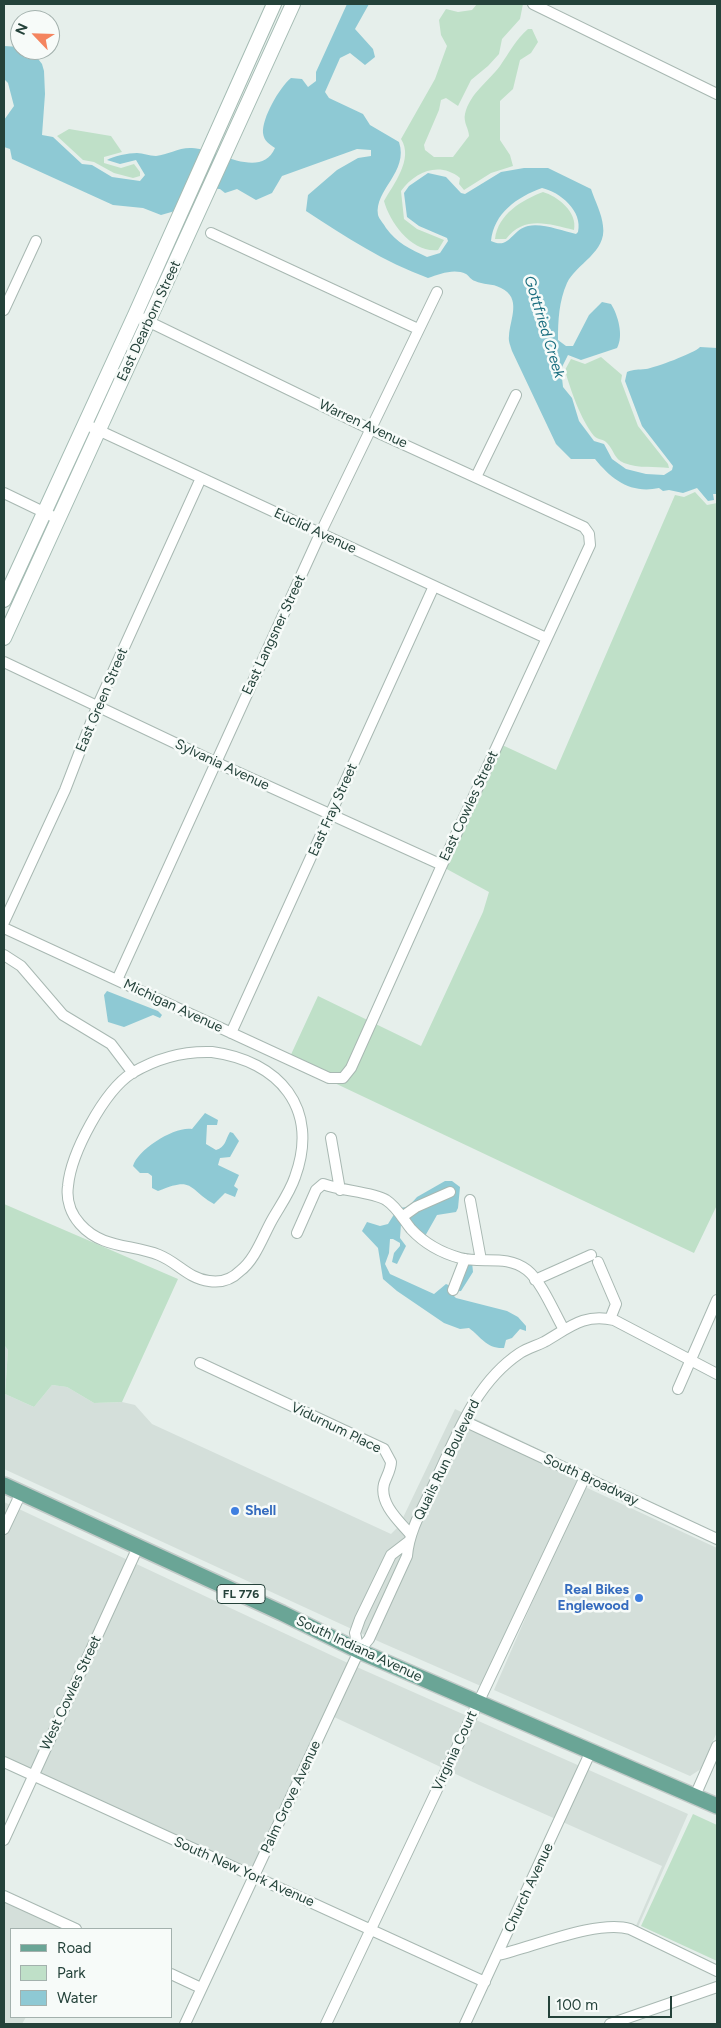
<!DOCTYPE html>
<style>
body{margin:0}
#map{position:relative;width:721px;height:2028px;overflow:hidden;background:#e6efeb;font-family:Figtree,sans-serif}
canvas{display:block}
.frame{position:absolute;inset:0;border:5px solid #24423a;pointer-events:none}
.legend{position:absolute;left:10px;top:1928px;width:162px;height:90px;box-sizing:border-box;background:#f7fbf9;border:1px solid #a3b1ad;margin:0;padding:6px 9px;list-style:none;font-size:15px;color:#24423a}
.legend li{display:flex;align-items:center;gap:10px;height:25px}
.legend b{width:25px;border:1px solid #a3b1ad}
.north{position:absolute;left:10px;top:10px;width:50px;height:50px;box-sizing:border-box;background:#f7fbf9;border:1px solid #a3b1ad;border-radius:50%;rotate:294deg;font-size:14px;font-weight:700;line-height:20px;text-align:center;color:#24423a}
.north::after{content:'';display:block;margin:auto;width:18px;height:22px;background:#f4845f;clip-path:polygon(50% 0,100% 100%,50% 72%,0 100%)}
.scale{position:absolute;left:548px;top:1996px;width:124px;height:22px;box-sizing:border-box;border:2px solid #24423a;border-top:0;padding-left:6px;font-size:15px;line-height:18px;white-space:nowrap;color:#24423a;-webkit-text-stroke:4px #f7fbf9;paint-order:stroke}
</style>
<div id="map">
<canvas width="721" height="2028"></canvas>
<div class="frame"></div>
<ul class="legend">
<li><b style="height:6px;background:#6aa596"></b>Road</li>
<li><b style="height:14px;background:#bfe0c8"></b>Park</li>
<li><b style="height:14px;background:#8ec9d4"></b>Water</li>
</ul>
<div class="north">N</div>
<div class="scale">100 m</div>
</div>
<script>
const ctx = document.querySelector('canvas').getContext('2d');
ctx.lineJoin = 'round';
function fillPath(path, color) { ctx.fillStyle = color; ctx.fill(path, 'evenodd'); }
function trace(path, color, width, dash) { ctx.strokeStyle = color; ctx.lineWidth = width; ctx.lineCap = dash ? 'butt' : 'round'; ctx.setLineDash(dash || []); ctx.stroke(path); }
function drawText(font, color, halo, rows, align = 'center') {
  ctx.font = font + ' Figtree,sans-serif'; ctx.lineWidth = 5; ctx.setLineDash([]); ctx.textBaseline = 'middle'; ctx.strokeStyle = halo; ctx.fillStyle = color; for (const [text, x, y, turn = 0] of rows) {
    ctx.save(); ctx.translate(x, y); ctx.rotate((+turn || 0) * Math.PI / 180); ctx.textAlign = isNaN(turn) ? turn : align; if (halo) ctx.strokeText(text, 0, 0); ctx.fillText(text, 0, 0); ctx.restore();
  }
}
fillPath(new Path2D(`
 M4 1345 8 1350 5 1394 34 1407 52 1385 67 1387 94 1403 122 1402 135 1405 152 1424 391 1534 399 1526 455 1409 717 1534 585 1483 490 1690 380 1642 4 1469Z
 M583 1486 717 1548V1732L701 1769 690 1776 494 1690Z
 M4 1502 350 1664 688 1814 638 1927 635 1928 662 1866 479 1785 332 1716 258 1875 4 1760Z
 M4 1894 67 1929H11V2017H26L22 2024H4Z`), '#d4dfda');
fillPath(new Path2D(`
 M477 4H523L520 19 502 39 499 54 488 66 471 80 458 106 446 98 441 100 439 110 424 145 425 150 434 157H453L469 136C469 129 463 122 465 114 470 93 488 82 500 66 509 53 516 39 528 29H532L538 42 531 53 520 60 513 89 500 101V140L510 155 513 166 491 173 464 190 459 184 460 178C439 161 415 172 401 191L404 219 417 229 444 240 438 250C412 253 390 223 384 201 393 185 414 159 401 139L435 79 447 46 441 35 439 20 446 9 458 12 472 10Z
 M69 129 111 136 122 152 104 157V163L121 168 134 164 140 172V176L133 178 114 173 94 162 83 160 57 136Z
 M543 192C557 196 578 212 574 230 549 224 524 215 506 239H495C498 214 522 200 543 192Z
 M601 357 622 375 621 381 638 426 668 464 669 468C655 466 639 469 624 463 614 459 614 450 607 443 604 439 598 440 594 436 581 420 570 389 565 370L571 359 585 364Z
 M695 492 707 505 717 503V1205L694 1253 288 1061 318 996 421 1046 483 912 489 892 443 867 500 744 556 770 675 495 684 497Z
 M4 1204 178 1279 122 1402 94 1403 67 1387 52 1385 34 1407 5 1394 8 1350 4 1345Z
 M693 1814 717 1825V1961L641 1926Z`), '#bfe0c8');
fillPath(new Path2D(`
 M347 4H369L355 29 373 49 375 57 365 65 350 53 340 58 325 92 329 98 363 114 370 125 399 142C409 172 374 190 378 215 379 219 384 224 386 228 397 243 410 249 427 257L440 253 448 241 447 238 419 226 407 217 404 193 409 186 428 173 446 177 461 193 465 194 501 172 524 168H548L591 189C595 201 602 214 603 226 607 252 576 264 567 283 559 301 558 320 558 340L566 346H573L589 315 602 302 611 304C618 315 624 336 617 348L581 360 568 355 561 369 563 387 572 398 579 421 594 441 604 444 612 459 626 469 646 474 664 475 672 470 673 466 642 426 625 381 627 372C634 369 638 370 646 369 654 368 695 353 700 347L717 348V494H713L714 500 708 501 697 488 683 493 669 490 663 491 659 488C631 494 612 480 595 459H571L556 444 512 351C511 347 508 341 509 336 510 319 522 298 501 288 492 283 483 285 475 281 471 280 469 276 466 274 454 268 440 274 428 278 384 262 346 237 306 211L308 195 337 170 358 158 371 156V150L357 149 282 176 272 193 256 200 237 189 225 193 220 189 191 187 175 211 161 215 143 208 113 205 12 159 10 149 4 147V120L14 106 8 83 4 79V46L20 47V50L32 51 42 64 44 71 45 94 42 135 53 137 82 164 92 165 112 177 140 181 145 175 136 160 120 164 107 160C114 156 128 153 137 153 143 153 149 156 156 156 167 155 178 148 190 148 212 146 260 182 275 148 269 144 264 141 263 133 262 118 279 88 291 78L302 79 308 87 316 81V72ZM542 188C560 192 583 211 578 232L576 234C562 231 543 223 528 226 511 230 510 250 491 241 494 213 517 197 542 188Z
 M107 991 158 1011 162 1015 160 1018 153 1015 124 1027 108 1022 104 995Z
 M205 1113 218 1120 217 1125H207L206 1144 216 1150C226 1147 225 1140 230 1132L233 1133 239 1141 230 1157 220 1158 218 1165 239 1175 234 1186 238 1189 235 1197 225 1193 214 1204C187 1188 194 1176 158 1191L152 1188V1176L148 1173H140L133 1166C138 1149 175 1126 192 1129Z
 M445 1181H452L460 1187 458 1208 456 1212 437 1215 424 1238 401 1224 400 1238 406 1246 397 1264 392 1262 394 1253 400 1246V1243L393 1239H390L389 1253 385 1264 390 1274 434 1294 446 1284 453 1287 460 1270 472 1262 473 1272 461 1291 453 1292V1295L456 1298 507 1311 518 1317 526 1326V1331L520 1329 512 1338 506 1340 504 1348C487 1349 481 1337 469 1328L460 1329 444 1323 397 1291 383 1279 378 1248 362 1231 367 1222 380 1226 388 1224 398 1208 408 1207 417 1197Z`), '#8ec9d4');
const minor = new Path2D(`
 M533 4 717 94
 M211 233 418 329
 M4 310 36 241
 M85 424 546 638
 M476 477 516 395
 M4 493 58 519
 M4 662 215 762 442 865
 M4 922 65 790 97 707 201 478
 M4 928 329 1078H343L351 1068 442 865 590 545 589 534 584 527 370 429 135 315
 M4 955 21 966 63 1015 111 1044 133 1073
 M117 980 320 534 437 292
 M231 1033 434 586
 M212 1052C279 1061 320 1108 295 1177 290 1192 280 1206 272 1220 263 1236 255 1260 240 1271 232 1279 221 1283 209 1281 189 1279 177 1262 159 1255 132 1244 102 1249 80 1224 71 1214 66 1200 68 1186 71 1153 104 1091 132 1073 157 1058 184 1051 212 1052Z
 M331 1138 340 1190
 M470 1200 481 1260
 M402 1217 416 1207 450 1192
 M297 1233 316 1190 323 1184C342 1191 372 1192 386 1200 397 1207 403 1219 411 1229 424 1243 442 1253 460 1258 483 1264 506 1254 527 1270 541 1281 554 1312 563 1328
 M598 1262 616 1304 610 1319
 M535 1280 591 1255
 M453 1290 465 1259
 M200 1363 384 1449 391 1462C391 1470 386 1477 384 1484 379 1504 400 1522 411 1535
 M678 1389 717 1300
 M464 1421 717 1539
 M4 1529 21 1493
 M359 1651 355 1633 360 1619 391 1555 408 1542
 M4 1762 485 1982
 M695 1796 717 1746
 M4 1840 138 1547
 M4 1896 76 1929
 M498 1955C533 1947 598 1919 630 1929L717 1971
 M171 1974 201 1988
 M185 2024 359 1651 369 1639 407 1556C409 1530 424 1506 435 1482 457 1435 475 1383 520 1353 528 1348 536 1346 544 1342 569 1328 583 1313 614 1320L717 1374
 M326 2024 585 1477
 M465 2024 591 1751
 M610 2024 717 1987`);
const secondary = new Path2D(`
 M4 600 135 315 274 4
 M4 638 293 4`);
const primary = new Path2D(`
 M4 1485 282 1613 359 1651 717 1806`);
trace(minor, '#a8b8b2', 12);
trace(secondary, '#a4bbb3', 16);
trace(primary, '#c2cac8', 18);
trace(minor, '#fff', 10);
trace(secondary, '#fff', 14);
trace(primary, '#6aa596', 15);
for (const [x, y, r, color] of [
 [235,1511,5,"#3f7fe0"],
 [639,1598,5,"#3f7fe0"]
]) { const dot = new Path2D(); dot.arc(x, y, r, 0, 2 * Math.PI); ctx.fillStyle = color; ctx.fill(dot); trace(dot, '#f7fbf9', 2); }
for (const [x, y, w] of [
 [241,1594,48]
]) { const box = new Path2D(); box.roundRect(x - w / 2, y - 9.5, w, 19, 4); ctx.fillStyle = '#f7fbf9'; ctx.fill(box); trace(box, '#24423a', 1); }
drawText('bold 12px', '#24423a', null, [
 ["FL 776",241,1594]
]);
drawText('14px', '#24423a', '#f7fbf9', [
 ["East Dearborn Street",149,321,-65],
 ["Warren Avenue",363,424,25],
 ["Euclid Avenue",315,531,25],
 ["East Langsner Street",274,635,-65],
 ["East Green Street",102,700,-67],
 ["Sylvania Avenue",222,765,25],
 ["East Cowles Street",469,806,-65],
 ["East Fray Street",333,810,-66],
 ["Michigan Avenue",173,1006,25],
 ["Vidurnum Place",336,1428,26],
 ["Quails Run Boulevard",447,1460,-64],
 ["South Broadway",591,1480,25],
 ["South Indiana Avenue",359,1649,25],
 ["West Cowles Street",71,1693,-65],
 ["Virginia Court",455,1751,-65],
 ["Palm Grove Avenue",291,1797,-65],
 ["South New York Avenue",244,1872,24],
 ["Church Avenue",529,1888,-65]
]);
drawText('bold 14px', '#366cbe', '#f7fbf9', [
 ["Shell",245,1511],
 ["Real Bikes",629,1590,"right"],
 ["Englewood",629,1606,"right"]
], 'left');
drawText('italic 15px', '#1c6f80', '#f7fbf9', [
 ["Gottfried Creek",544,327,73]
]);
</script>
